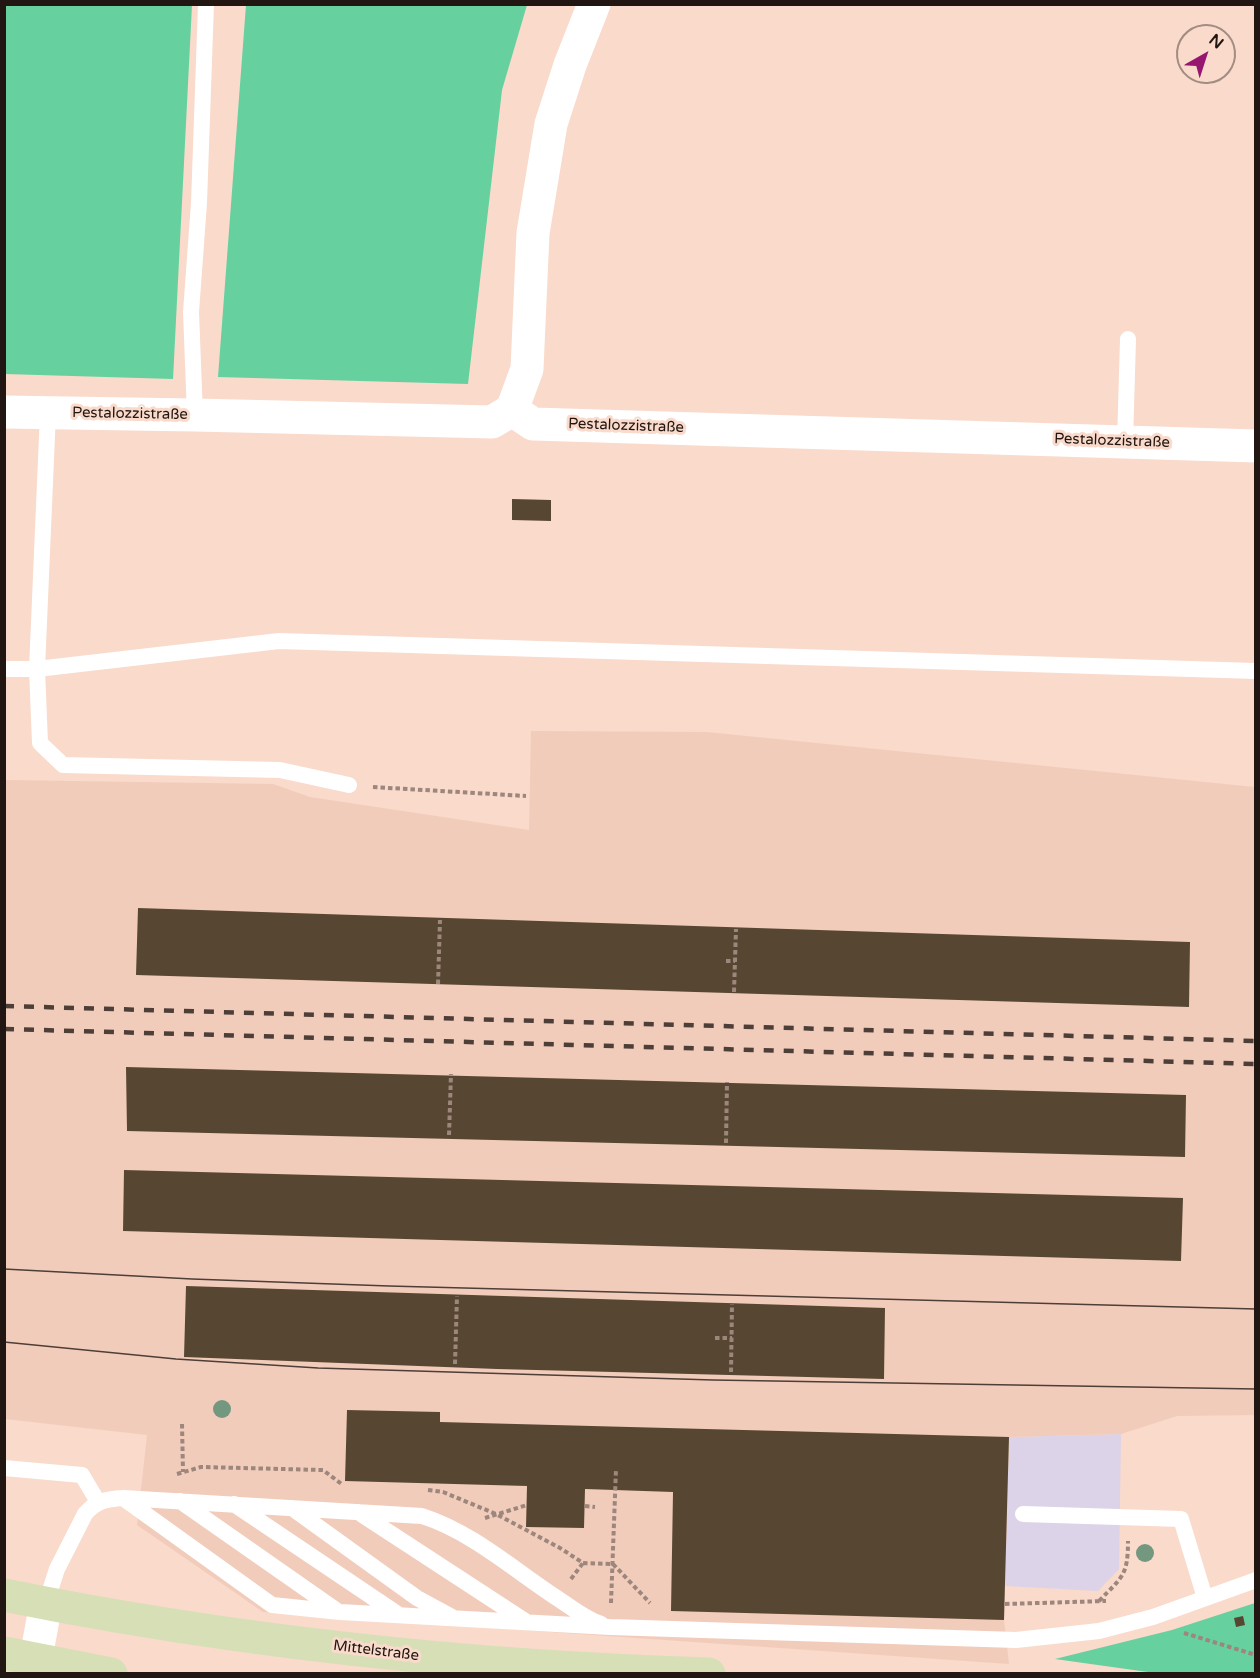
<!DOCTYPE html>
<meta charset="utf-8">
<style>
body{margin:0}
#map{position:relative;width:1260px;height:1678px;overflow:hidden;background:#f9dacb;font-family:"Varela Round",sans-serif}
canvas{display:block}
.frame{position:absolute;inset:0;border:6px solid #211611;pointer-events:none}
.north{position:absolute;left:1176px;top:24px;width:60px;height:60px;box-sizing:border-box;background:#f9dacb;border:2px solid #a38c81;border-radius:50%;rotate:39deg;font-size:16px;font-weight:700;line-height:24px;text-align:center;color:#211611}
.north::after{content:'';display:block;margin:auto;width:21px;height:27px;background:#961770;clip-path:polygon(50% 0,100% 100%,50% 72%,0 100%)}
</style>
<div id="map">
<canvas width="1260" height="1678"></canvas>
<div class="frame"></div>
<div class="north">N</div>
</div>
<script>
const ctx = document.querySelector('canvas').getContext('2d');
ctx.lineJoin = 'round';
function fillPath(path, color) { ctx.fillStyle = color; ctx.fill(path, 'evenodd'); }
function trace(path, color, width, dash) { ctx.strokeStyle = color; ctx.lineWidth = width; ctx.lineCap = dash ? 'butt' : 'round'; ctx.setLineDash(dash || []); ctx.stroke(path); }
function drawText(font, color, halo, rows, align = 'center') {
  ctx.font = font + ' "Varela Round",sans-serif'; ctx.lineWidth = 6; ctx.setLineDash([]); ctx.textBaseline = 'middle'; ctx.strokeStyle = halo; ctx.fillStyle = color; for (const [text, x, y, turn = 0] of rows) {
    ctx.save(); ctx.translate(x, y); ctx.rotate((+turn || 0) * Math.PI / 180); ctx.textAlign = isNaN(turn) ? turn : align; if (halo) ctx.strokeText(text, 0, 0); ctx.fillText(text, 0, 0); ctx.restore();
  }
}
fillPath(new Path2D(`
 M1121 1434 1119 1569 1098 1591 1005 1586 1009 1437Z`), '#dcd3e8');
fillPath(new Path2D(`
 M531 731 707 732 1255 787V1415L1177 1416 1121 1434 1009 1437 1004 1620 1009 1664 263 1612 137 1525 147 1435 5 1419V780L273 784 310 797 529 830Z`), '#f2ccbb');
fillPath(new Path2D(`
 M5 4 192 5 173 379 5 374Z
 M246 5H527L502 90 468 384 218 377Z
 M1255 1603V1673H1155L1055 1659 1172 1630Z`), '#66d09f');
fillPath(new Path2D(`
 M512 499 551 500V521L512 520Z
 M138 908 1190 942 1189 1007 136 975Z
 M126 1067 1186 1095 1185 1157 127 1131Z
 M124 1170 1183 1198 1181 1261 123 1231Z
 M186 1286 885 1308 884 1379 497 1369 184 1357Z
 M347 1410 440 1412V1422L1009 1437 1004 1620 671 1611 673 1492 585 1489 584 1528 526 1527 527 1486 345 1481Z
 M1243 1616 1245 1625 1236 1627 1234 1618Z`), '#574732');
trace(new Path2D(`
 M373 787 526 796
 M726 961H735
 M438 984 440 920
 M734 992 736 929
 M449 1135 451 1074
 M726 1143 727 1082
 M715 1338H732
 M455 1364 457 1296
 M731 1372 732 1304
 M182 1424 183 1472
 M177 1474 201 1467 323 1470 343 1485
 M428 1490 443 1492 496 1514 560 1548 583 1563 613 1564 650 1603
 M585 1506 595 1507
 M485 1518 527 1505
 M571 1579 583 1563
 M1099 1601C1122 1577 1128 1576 1128 1541
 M611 1603 616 1469
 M1005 1604 1106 1601
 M1184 1633 1256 1655`), '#9d867c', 4, [4.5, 3]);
trace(new Path2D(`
 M48 413 37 669 40 743 63 765 280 770 349 785
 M195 415 191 312 199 203 206 4
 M1125 442 1128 339
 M4 669H37L279 641 1256 671
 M4 1468 82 1475 98 1502
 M123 1498 272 1605 340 1612 610 1627 1016 1640 1099 1631 1153 1617 1256 1580
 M180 1501 336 1610
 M234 1504 399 1615
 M292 1508 417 1598 452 1617
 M358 1512 525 1621
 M1023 1514 1181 1519 1205 1598
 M46 1603 57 1569 85 1514C96 1501 106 1499 123 1498L422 1516C472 1532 514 1570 557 1598 571 1607 585 1619 601 1624`), '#fff', 16);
trace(new Path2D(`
 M512 410 533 424 1256 446
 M512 410 527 369 533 233 551 124 570 65 594 4
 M4 412 195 415 492 422 512 410
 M33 1674 46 1603`), '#fff', 33);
trace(new Path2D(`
 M4 1595C236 1642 473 1667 709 1674
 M4 1653 111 1674`), '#d7dfb6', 33);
trace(new Path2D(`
 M4 1269 192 1279 389 1286 1256 1309
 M4 1342 176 1359 318 1368 713 1380 1256 1389`), '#4d3e37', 1.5);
trace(new Path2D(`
 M4 1006 1256 1041
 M4 1029 1256 1064`), '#4d3e37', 4.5, [10, 10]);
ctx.fillStyle = '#73987f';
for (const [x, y] of [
 [222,1409],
 [1145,1553]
]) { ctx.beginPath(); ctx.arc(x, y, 9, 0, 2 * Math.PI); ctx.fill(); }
drawText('15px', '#211611', '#f9dacb', [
 ["Pestalozzistraße",130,414,1],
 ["Pestalozzistraße",626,426,2],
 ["Pestalozzistraße",1112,441,2],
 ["Mittelstraße",376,1651,7]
]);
</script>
